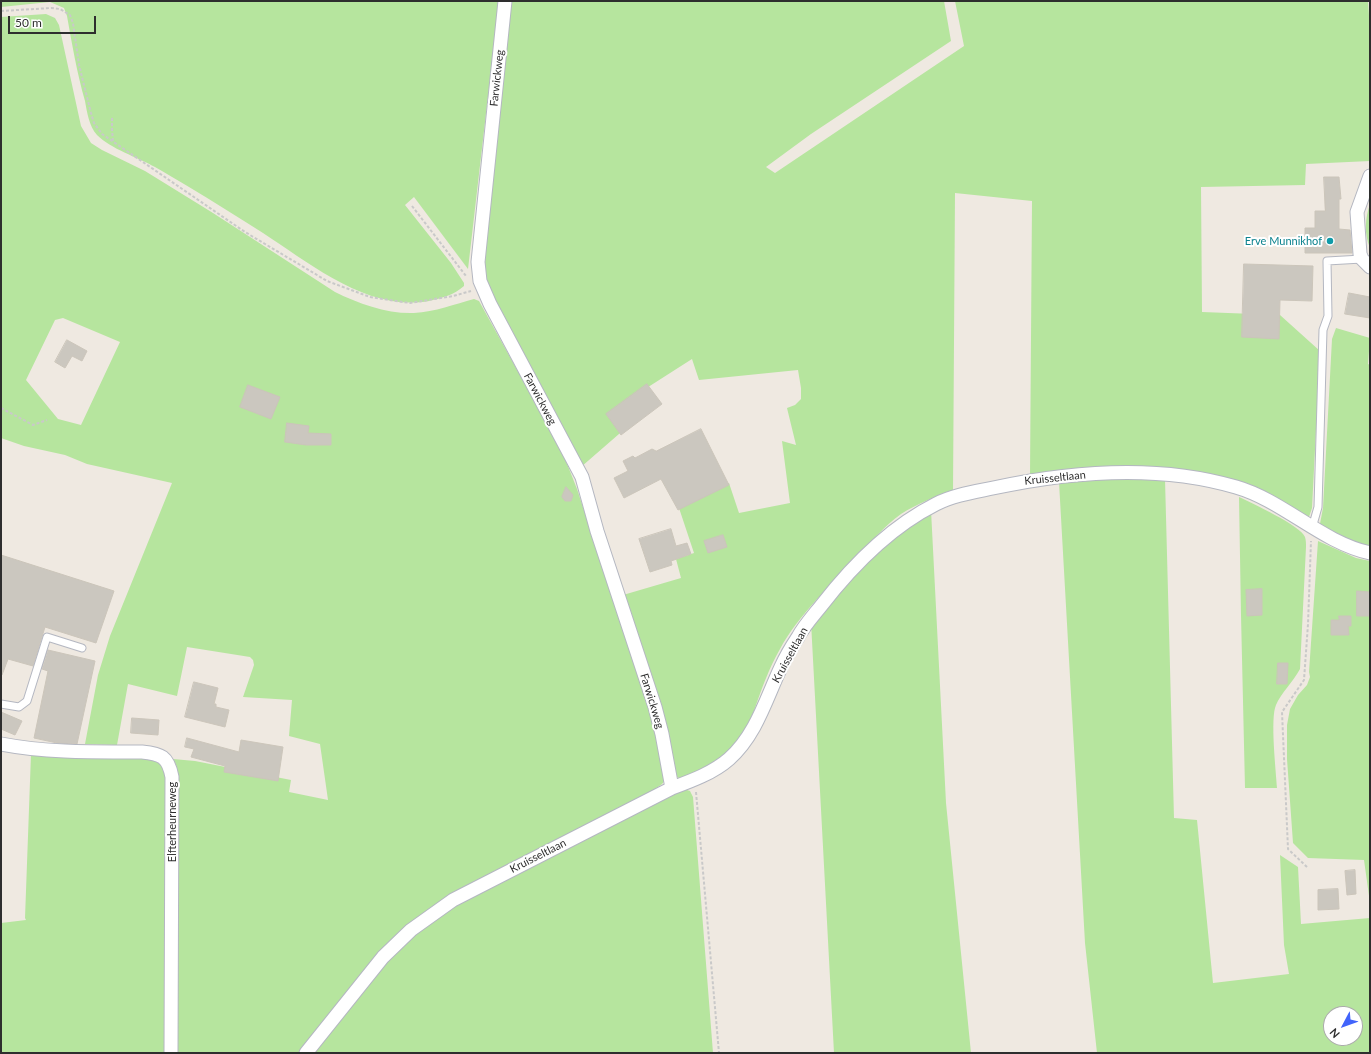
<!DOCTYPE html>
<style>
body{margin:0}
#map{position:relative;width:1371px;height:1054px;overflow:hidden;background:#efe9e1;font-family:Lato,sans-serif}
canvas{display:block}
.frame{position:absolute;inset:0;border:2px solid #2e2e2e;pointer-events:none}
.north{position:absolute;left:1323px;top:1006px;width:40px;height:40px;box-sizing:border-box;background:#fff;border:1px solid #ababab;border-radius:50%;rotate:229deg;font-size:11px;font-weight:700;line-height:16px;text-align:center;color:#2e2e2e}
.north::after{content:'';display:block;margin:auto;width:14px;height:18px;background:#4264fb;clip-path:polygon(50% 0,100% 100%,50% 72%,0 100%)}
.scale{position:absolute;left:8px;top:16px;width:88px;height:18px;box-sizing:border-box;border:2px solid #2e2e2e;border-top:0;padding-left:5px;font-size:12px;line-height:14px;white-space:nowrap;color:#2e2e2e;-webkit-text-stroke:3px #fff;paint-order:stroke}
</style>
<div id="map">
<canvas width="1371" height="1054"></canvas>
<div class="frame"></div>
<div class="north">N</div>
<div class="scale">50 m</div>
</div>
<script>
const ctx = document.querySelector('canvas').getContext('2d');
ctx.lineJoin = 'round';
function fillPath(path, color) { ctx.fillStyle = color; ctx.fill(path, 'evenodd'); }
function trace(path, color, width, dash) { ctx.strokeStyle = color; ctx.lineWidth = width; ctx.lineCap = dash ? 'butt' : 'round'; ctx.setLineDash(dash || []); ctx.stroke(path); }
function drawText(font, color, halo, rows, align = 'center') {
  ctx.font = font + ' Lato,sans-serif'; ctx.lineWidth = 4; ctx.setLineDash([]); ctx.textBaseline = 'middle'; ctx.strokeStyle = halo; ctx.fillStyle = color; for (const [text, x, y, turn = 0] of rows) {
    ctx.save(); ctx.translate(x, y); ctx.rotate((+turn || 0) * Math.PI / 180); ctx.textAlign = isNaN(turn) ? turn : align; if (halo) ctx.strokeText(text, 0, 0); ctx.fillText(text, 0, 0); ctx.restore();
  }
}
fillPath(new Path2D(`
 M1 1H499L468 269 414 197 405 205 451 263 464 283V286C454 295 442 298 429 301 368 312 311 264 263 233 238 217 214 202 189 187 177 180 166 173 155 167 137 157 111 149 97 135 89 126 87 112 85 101 77 73 72 44 67 16L64 8 50 2 1 7Z
 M509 1H944L951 41 811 134 766 167 775 173 964 46 955 1H1368L1370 29V161L1306 164 1305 185 1201 187 1202 312 1280 315 1320 351 1312 508 1309 517 1307 519 1194 472 1154 467 1130 466 1086 468 1030 475 1032 201 955 193 953 491C935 496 917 504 901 514 884 526 871 542 858 557 832 583 797 617 780 649 769 668 762 688 755 708 751 718 748 732 741 741 727 762 702 770 680 779L676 776 666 726 623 595 681 578 676 559 694 553 679 508 729 483 739 513 790 503 782 441 796 445 787 408 795 405 801 399V388L798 370 699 380 692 359 631 398 642 414 581 467 493 303 479 261Z
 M46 14 55 18 59 25 81 126 91 143 102 150 145 171 213 213 335 292C359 304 388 314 414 313 435 312 455 304 474 299L479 301 562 451 577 489 659 736 666 779 662 784 651 792 465 887 349 990 299 1053H175L177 786C177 777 179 767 173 759L195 761 291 780 289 792 328 800 320 744 289 736 292 700 243 697 254 665 253 660 250 657 187 647 177 696 128 684 117 745 85 744 98 675 110 636 172 483 87 464 65 455 24 446 1 438V17ZM63 318 120 342 81 425 58 419 26 380 55 320Z
 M1370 204V248C1364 233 1365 219 1370 204Z
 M1336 328 1370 338 1368 364 1370 365V550L1319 529 1323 508 1332 339Z
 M1094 478 1165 479 1174 818 1197 820 1213 983 1289 974 1284 945 1280 855 1298 867 1301 924 1370 918V1053H1097L1085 943 1059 482ZM1331 1014H1355V1038H1331Z
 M1239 497C1252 503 1301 526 1305 537 1306 540 1306 544 1306 547L1300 669C1293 682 1281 693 1276 705 1270 718 1276 771 1277 788H1245L1241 615Z
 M931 510 946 803 971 1053H834L811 622 889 536Z
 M1318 541 1356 558 1370 561V903L1364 860 1308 858 1293 843 1287 759V725L1290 709 1298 695 1307 685 1310 677 1309 672Z
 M31 754 142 756 161 763 167 773 165 1053H1V923L26 920 25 918Z
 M684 789 690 791 693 797 713 1053H311L365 985 408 938 453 905Z`), '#b6e59e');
const building = new Path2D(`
 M1324 177H1339L1341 199H1339V229L1350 230 1352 253H1305V228H1315V211H1325Z
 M1244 264 1313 266 1312 301 1280 300 1279 339 1242 337Z
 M1349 293 1370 297V318L1345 314Z
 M67 340 87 351 82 361 72 356 65 368 55 362Z
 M647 384 662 404 621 435 606 414Z
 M248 385 280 397 271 419 240 407Z
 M287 423 309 426 308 433 331 434V445H306L285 442Z
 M701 429 729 485 678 510 661 479 624 498 614 478 628 471 623 461 633 456 635 458 652 449 656 451Z
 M566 487 573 495 571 501H565L562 497Z
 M671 529 676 546 687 543 691 554 671 561 672 565 650 572 639 539Z
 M723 535 727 547 708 553 704 541Z
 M1 555 114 591 96 643 45 627 33 666 8 659 2 675H1Z
 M1262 589V615L1247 616 1246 590Z
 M1357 591 1370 592V616H1357Z
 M1339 616H1351V626H1348L1349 635H1331V620H1339Z
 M48 650 95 661 77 744 57 743 34 738 48 671 42 669Z
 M1278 663H1288L1287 684H1277Z
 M194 682 218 688 214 704H216V707L229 710 225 727 185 717Z
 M1 712 22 721 15 735 1 729Z
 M132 718 159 720 158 735 131 733Z
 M187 738 239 752 241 740 283 747 278 781 224 772 225 766 191 757 194 749 185 747Z
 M1355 870 1356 894 1347 895 1345 871Z
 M1338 889 1339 909 1318 910V890Z`);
fillPath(building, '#cbc7bf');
trace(building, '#cbc5ba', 1);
const lane = new Path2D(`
 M1312 528 1318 507 1323 330 1328 316 1327 261 1362 259
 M1 704 19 707 27 701 47 637 82 648`);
const street = new Path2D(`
 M505 1 478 262 480 281 490 304 582 477 597 531 655 707 662 734 672 788
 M1370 176 1357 212 1360 254 1362 259 1370 267
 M1 744C48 753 94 752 142 752 161 754 168 756 172 777L171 1053
 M306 1053 383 957 411 930 453 900 672 788C691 781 713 773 729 759 756 735 766 699 781 667 786 656 792 646 798 637 804 626 813 616 821 606 852 566 890 527 936 504 954 495 974 492 993 488 1072 471 1158 464 1236 487 1284 501 1321 542 1370 553`);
trace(lane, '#b4b7c1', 9);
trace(street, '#b4b7c1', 15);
trace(new Path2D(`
 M1 11 51 8 60 9 70 15 73 23 79 65 91 113 94 123 102 134 245 232 327 281 370 297 410 303 453 296 471 291
 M112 118V130L113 141
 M412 206 466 276
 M1 408 33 425 47 420
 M696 792 719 1053
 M1307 867 1288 849 1282 712 1304 680 1308 624 1311 541`), '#c9c9c9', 2, [3, 2]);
trace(lane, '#fff', 7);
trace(street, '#fff', 13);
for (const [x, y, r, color] of [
 [1330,241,4,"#0f9aa8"]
]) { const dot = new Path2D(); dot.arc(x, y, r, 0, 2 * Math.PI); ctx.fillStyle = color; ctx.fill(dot); trace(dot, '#fff', 1.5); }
drawText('11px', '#2e2e2e', '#fff', [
 ["Farwickweg",497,78,-84],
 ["Farwickweg",540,399,62],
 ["Kruisseltlaan",1055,478,-6],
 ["Kruisseltlaan",790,655,-61],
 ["Farwickweg",652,701,73],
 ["Elfterheurneweg",172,822,-90],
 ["Kruisseltlaan",538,856,-27]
]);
drawText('11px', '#0d838f', '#fff', [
 ["Erve Munnikhof",1322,241]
], 'right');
</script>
